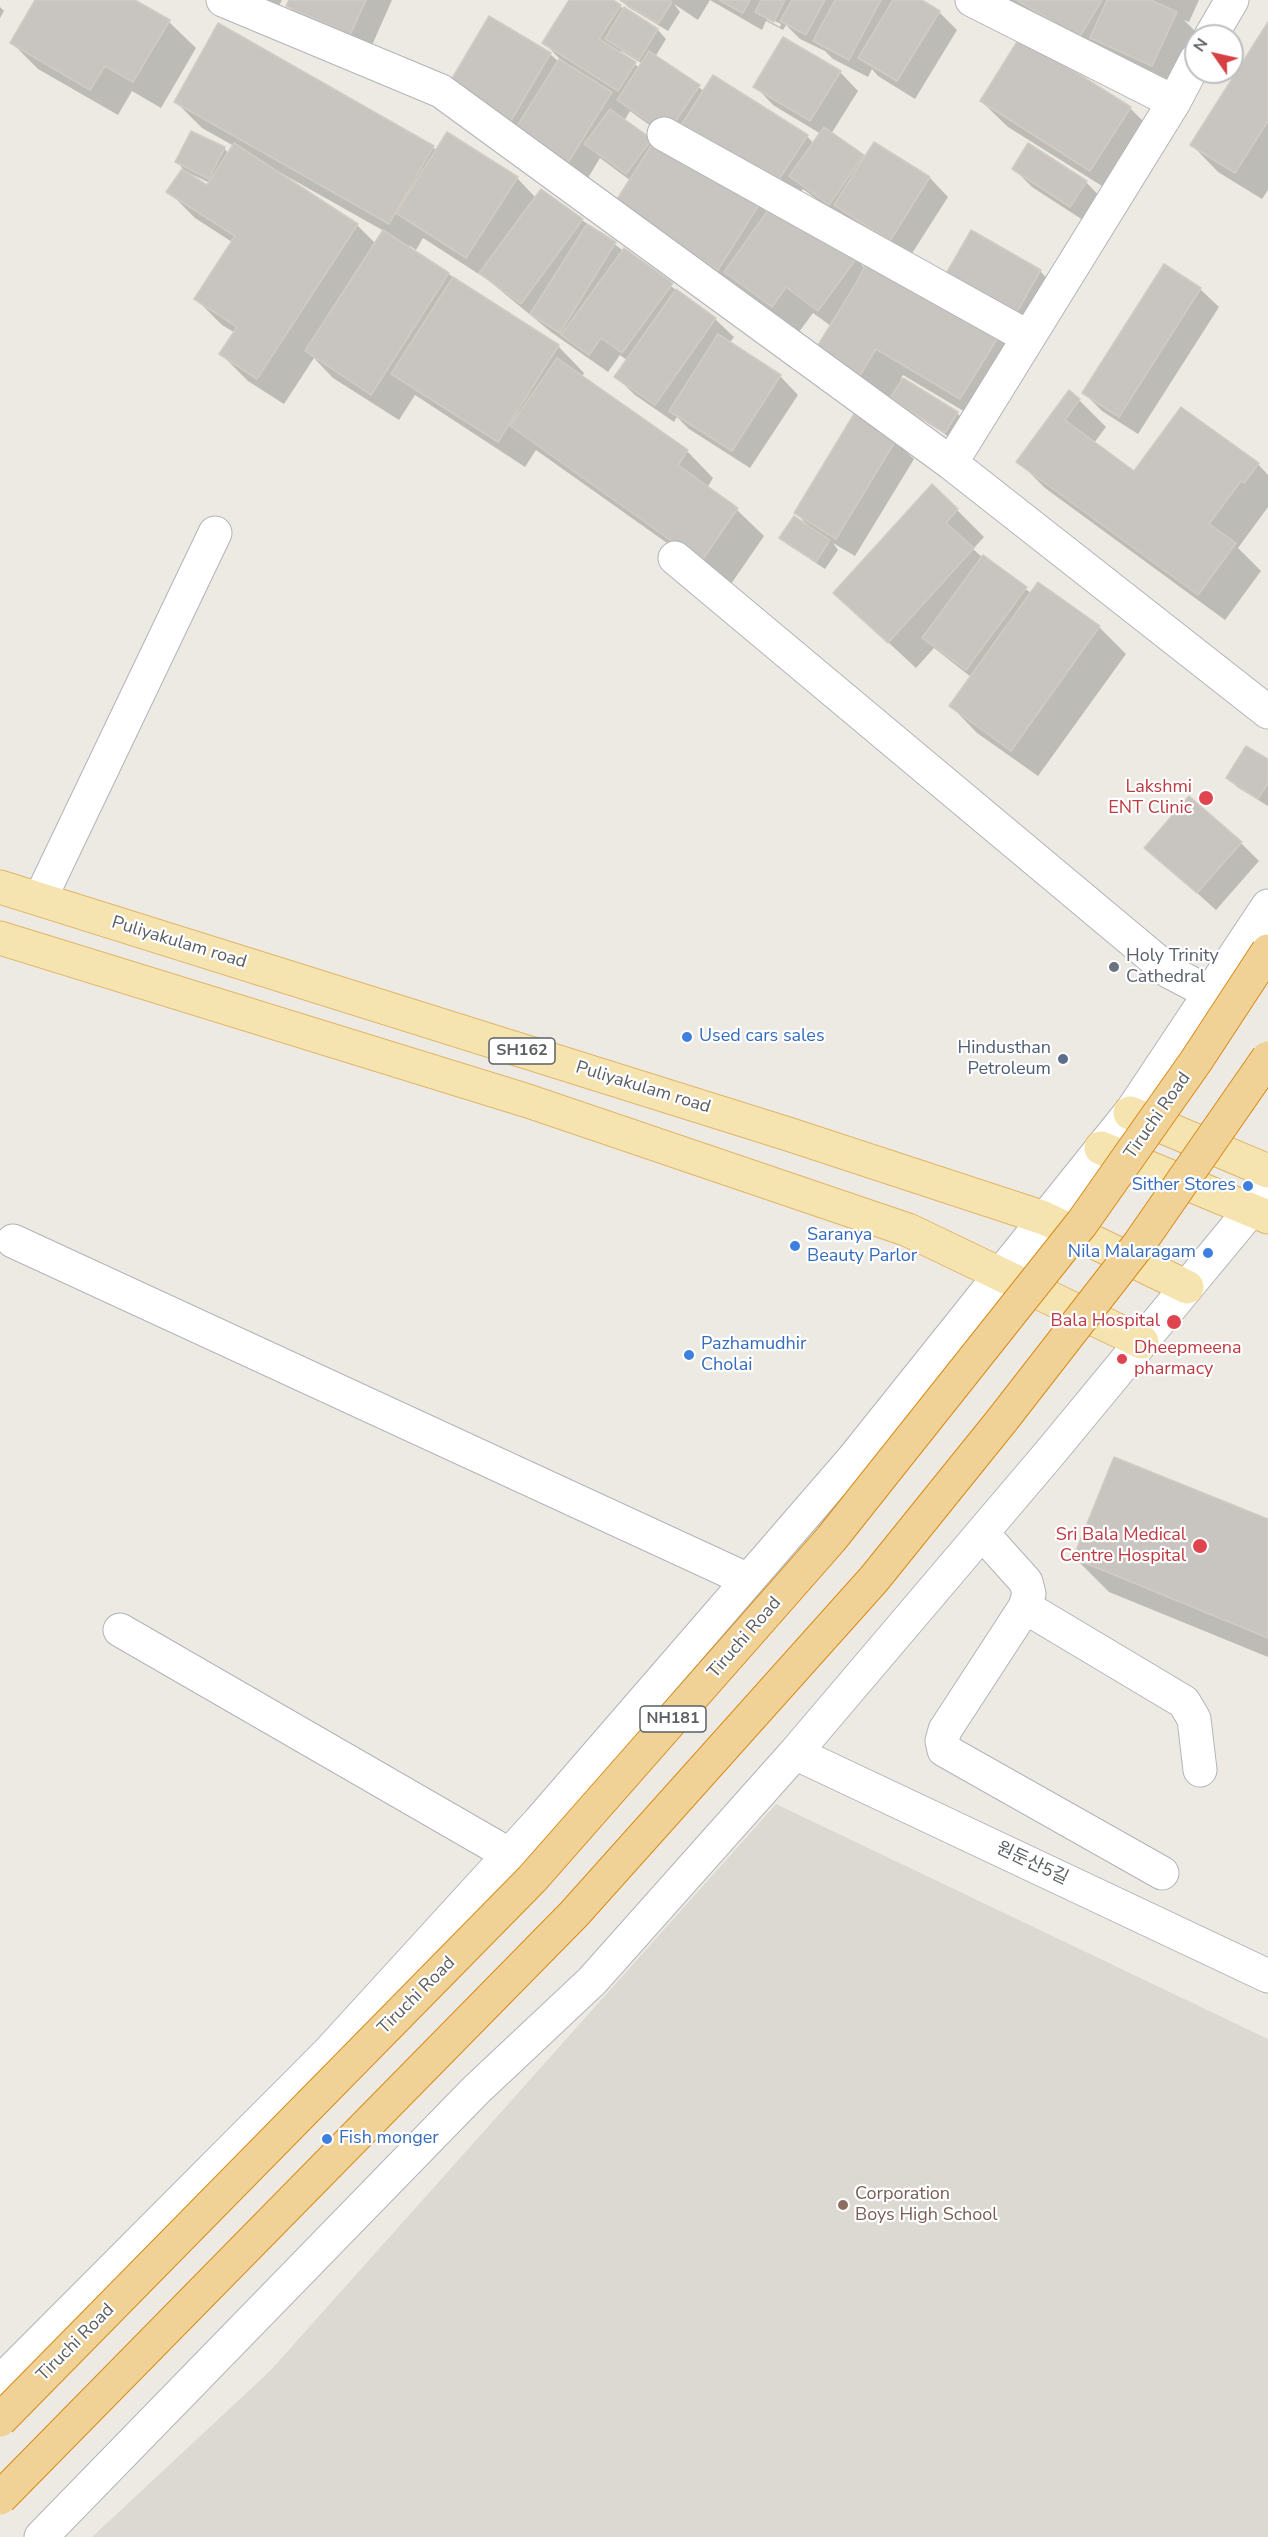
<!DOCTYPE html>
<meta charset="utf-8">
<style>
body{margin:0}
#map{position:relative;width:1268px;height:2537px;overflow:hidden;background:#edeae4;font-family:"Nunito Sans",sans-serif}
canvas{display:block}
.north{position:absolute;left:1184px;top:24px;width:60px;height:60px;box-sizing:border-box;background:#fff;border:2px solid #bebfc1;border-radius:50%;rotate:304deg;font-size:16px;font-weight:700;line-height:24px;text-align:center;color:#5c6063}
.north::after{content:'';display:block;margin:auto;width:21px;height:27px;background:#d64042;clip-path:polygon(50% 0,100% 100%,50% 72%,0 100%)}
</style>
<div id="map">
<canvas width="1268" height="2537"></canvas>
<div class="north">N</div>
</div>
<script>
const ctx = document.querySelector('canvas').getContext('2d');
ctx.lineJoin = 'round';
function fillPath(path, color) { ctx.fillStyle = color; ctx.fill(path, 'evenodd'); }
function trace(path, color, width, dash) { ctx.strokeStyle = color; ctx.lineWidth = width; ctx.lineCap = dash ? 'butt' : 'round'; ctx.setLineDash(dash || []); ctx.stroke(path); }
function drawText(font, color, halo, rows, align = 'center') {
  ctx.font = font + ' "Nunito Sans","Noto Sans KR",sans-serif'; ctx.lineWidth = 4.5; ctx.setLineDash([]); ctx.textBaseline = 'middle'; ctx.strokeStyle = halo; ctx.fillStyle = color; for (const [text, x, y, turn = 0] of rows) {
    ctx.save(); ctx.translate(x, y); ctx.rotate((+turn || 0) * Math.PI / 180); ctx.textAlign = isNaN(turn) ? turn : align; if (halo) ctx.strokeText(text, 0, 0); ctx.fillText(text, 0, 0); ctx.restore();
  }
}
fillPath(new Path2D(`
 M776 1804 1268 2039V2537H92L270 2371Z`), '#dcd9d2');
fillPath(new Path2D(`
 M37 0H132L169 22 196 48 161 108 132 91 118 115 38 69 11 42Z
 M236 0H282L273 18Z
 M291 0H392L369 52 306 24 288 6Z
 M571 0H610L658 30 666 39 655 57 704 91 807 136 814 144 821 134 773 105 755 86 840 72 858 91 831 134 865 159 875 144 930 178 948 197 909 258 847 222 803 189 793 204 686 151 630 111 624 121 651 140 759 205 768 213 856 259 865 268 1001 332 1028 359 987 425 903 375 901 378 957 413 966 422 954 440 901 406 890 396 886 402 843 377 831 326 813 313 799 332 747 293 746 296 643 230 631 181 600 158 583 186 467 105 490 18 550 54 559 62 560 59 544 43ZM621 51 643 64 640 68 620 54Z
 M621 0H919L939 12 957 30 915 99 878 76 872 69 868 77 833 59 825 51 800 39 786 25 783 30 766 21 762 30 710 0 698 20 674 4 680 12 668 31 628 7ZM767 17 781 24 780 27 767 20Z
 M1001 0H1199L1189 22 1184 20 1195 31 1171 84Z
 M0 7 4 11 0 18Z
 M1268 25V190L1262 199 1218 172 1192 145Z
 M981 101 1130 108 1157 135 1118 196 1008 127Z
 M176 102 433 147 437 151 517 178 536 198 582 220 715 319 734 337 729 344 780 376 798 395 750 468 689 429 677 417 674 422 635 395 616 377 628 361 620 355 608 372 551 332 488 280 423 238 416 250 410 246 409 248 558 346 584 373 582 377 687 451 713 478 707 488 737 510 764 536 729 587 536 450 525 467 415 395 399 420 333 378 314 358 284 404 248 381 221 354 235 333 222 325 196 299 232 242 195 218 168 191 183 169 177 162 224 148 229 154 234 146 202 128ZM189 173 210 183 207 187 188 174ZM281 173 384 231 376 244 357 225 280 175Z
 M1014 169 1086 182 1104 201 1089 224 1032 187Z
 M1040 271 1058 290 1032 336 963 297Z
 M1200 289 1219 307 1138 434 1102 411 1084 393Z
 M1079 400 1106 427 1094 443 1134 473 1258 464 1268 475V507L1238 548 1261 571 1225 620 1045 488 1018 461Z
 M895 441 914 459 855 556 833 543 838 550 825 569 790 546 781 537 807 525 796 513Z
 M957 510 984 537 973 549 983 558 1031 593 1099 627 1126 654 1038 776 977 733 951 706 971 677 934 648 916 668 835 593Z
 M1268 761V806L1237 787 1228 778Z
 M1241 843 1259 861 1216 910 1147 848Z
 M1268 1521V1657L1109 1592 1075 1558Z`), '#0003');
const building = new Path2D(`
 M35 0H135L170 20 133 82 105 66 90 90 10 43Z
 M289 0H366L350 35 286 6Z
 M569 0H613L621 5 599 39 636 62 618 91 542 43Z
 M620 0H669L672 2 658 24Z
 M719 0H750L743 13Z
 M761 0H785L774 22 755 12Z
 M792 0H825L806 35 780 21Z
 M835 0H881L849 60 813 41Z
 M893 0H922L940 11 897 81 858 58Z
 M1017 0H1102L1079 38Z
 M1107 0H1151L1177 12 1152 66 1090 38Z
 M624 7 658 29 639 60 605 39Z
 M489 16 551 53 509 124 447 87Z
 M1268 22V121L1235 173 1190 145Z
 M218 23 434 146 389 224 174 102Z
 M783 37 841 71 810 121 753 87Z
 M1020 37 1131 107 1090 171 980 101Z
 M649 51 700 85 667 134 617 100Z
 M559 59 612 92 564 169 511 136Z
 M713 75 808 135 774 187 680 127Z
 M610 109 652 139 626 174 584 144Z
 M824 127 864 155 829 205 789 176Z
 M191 131 225 147 209 179 175 162Z
 M447 132 518 177 466 258 396 213Z
 M656 138 760 203 718 270 614 204Z
 M874 142 930 177 890 241 834 205Z
 M234 143 358 224 257 379 219 354 237 327 194 299 235 236 166 192 182 169 207 185Z
 M1028 143 1087 181 1070 207 1012 169Z
 M541 189 583 219 521 304 479 273Z
 M776 199 857 258 818 311 786 287 772 307 724 272Z
 M587 224 616 242 560 333 530 314Z
 M383 230 449 273 371 395 305 351Z
 M971 230 1041 270 1013 319 943 279Z
 M624 248 673 283 622 353 601 338 589 355 561 335Z
 M868 259 1002 331 960 399 876 349 859 377 815 350 858 280Z
 M1164 264 1201 288 1119 417 1082 393Z
 M453 277 559 345 498 442 391 374Z
 M676 289 716 318 655 405 614 377Z
 M718 334 781 375 732 451 669 411Z
 M557 358 688 450 678 465 738 508 701 562 510 426Z
 M903 378 958 412 945 433 890 398Z
 M1069 390 1080 399 1065 420 1134 471 1181 407 1259 463 1244 483 1241 481 1209 524 1236 543 1198 595 1016 462Z
 M854 414 896 440 836 539 794 513Z
 M932 484 958 509 946 523 974 548 888 643 833 593Z
 M794 516 830 540 816 562 779 538Z
 M983 555 1027 587 966 670 922 638Z
 M1038 582 1100 626 1011 751 949 706Z
 M1246 746 1268 759V783L1258 799 1226 778Z
 M1189 796 1242 842 1197 893 1144 848Z
 M1114 1457 1268 1519V1638L1073 1558Z`);
fillPath(building, '#c8c5c0');
trace(building, '#d1cbc3', 1.5);
const minor = new Path2D(`
 M223 0 441 91 951 463 1268 712
 M1211 36 1232 0
 M1174 102 1196 60
 M664 134 1028 337
 M951 463 1174 102 972 0
 M675 558 1170 972 1212 994
 M40 899 215 533
 M13 1241 748 1580
 M982 1533 1026 1582 1029 1594 1025 1607 945 1730 942 1741 944 1750 1162 1873
 M1025 1607 1184 1702 1194 1719 1200 1770
 M120 1630 510 1855
 M795 1753 1268 1976
 M0 2382 329 2052 539 1822 853 1459 1133 1109 1268 906
 M41 2537 475 2091 592 1981 795 1753 1049 1454 1268 1189`);
const major = new Path2D(`
 M0 887 788 1134 1044 1218 1187 1287
 M0 938 528 1101 908 1230 1142 1342
 M1130 1113 1268 1171
 M1101 1148 1268 1217`);
trace(minor, '#b1b4b8', 35);
trace(major, '#e2b568', 35);
trace(minor, '#fff', 33);
trace(major, '#f6e4b0', 33);
const highwayBridge = new Path2D(`
 M0 2420 532 1879 831 1539 1082 1223 1196 1061 1268 951
 M0 2498 574 1914 874 1579 1003 1419 1139 1244 1268 1058`);
trace(highwayBridge, '#d98b18', 35, []);
trace(highwayBridge, '#f1d296', 33);
for (const [x, y, r, color] of [
 [1206,798,8,"#e0444e"],
 [1114,967,6,"#6b7280"],
 [687,1037,6,"#3f7fe0"],
 [1063,1059,6,"#5c6f8a"],
 [1248,1186,6,"#3f7fe0"],
 [795,1246,6,"#3f7fe0"],
 [1208,1253,6,"#3f7fe0"],
 [1174,1322,8,"#e0444e"],
 [689,1355,6,"#3f7fe0"],
 [1122,1359,6,"#e0444e"],
 [1200,1546,8,"#e0444e"],
 [327,2139,6,"#3f7fe0"],
 [843,2205,6,"#8d6e63"]
]) { const dot = new Path2D(); dot.arc(x, y, r, 0, 2 * Math.PI); ctx.fillStyle = color; ctx.fill(dot); trace(dot, '#fff', 2); }
for (const [x, y, w] of [
 [522,1051,66],
 [673,1719,66]
]) { const box = new Path2D(); box.roundRect(x - w / 2, y - 13, w, 26, 4.5); ctx.fillStyle = '#fff'; ctx.fill(box); trace(box, '#5c6063', 1.5); }
drawText('bold 16px', '#5c6063', null, [
 ["SH162",522,1051],
 ["NH181",673,1719]
]);
drawText('18px', '#be3a42', '#fff', [
 ["Lakshmi",1192,788],
 ["ENT Clinic",1192,809],
 ["Bala Hospital",1160,1322],
 ["Dheepmeena",1134,1349,"left"],
 ["pharmacy",1134,1370,"left"],
 ["Sri Bala Medical",1186,1536],
 ["Centre Hospital",1186,1557]
], 'right');
drawText('18px', '#5c6063', '#fff', [
 ["Puliyakulam road",179,943,17],
 ["Puliyakulam road",643,1088,17],
 ["Tiruchi Road",1158,1116,-55],
 ["Tiruchi Road",745,1638,-49],
 ["원둔산5길",1032,1864,25],
 ["Tiruchi Road",417,1996,-45],
 ["Tiruchi Road",76,2343,-45]
]);
drawText('18px', '#5b616d', '#fff', [
 ["Holy Trinity",1126,957],
 ["Cathedral",1126,978]
], 'left');
drawText('18px', '#366cbe', '#fff', [
 ["Used cars sales",699,1037],
 ["Sither Stores",1236,1186,"right"],
 ["Saranya",807,1236],
 ["Beauty Parlor",807,1257],
 ["Nila Malaragam",1196,1253,"right"],
 ["Pazhamudhir",701,1345],
 ["Cholai",701,1366],
 ["Fish monger",339,2139]
], 'left');
drawText('18px', '#4e5e75', '#fff', [
 ["Hindusthan",1051,1049],
 ["Petroleum",1051,1070]
], 'right');
drawText('18px', '#785e54', '#fff', [
 ["Corporation",855,2195],
 ["Boys High School",855,2216]
], 'left');
</script>
